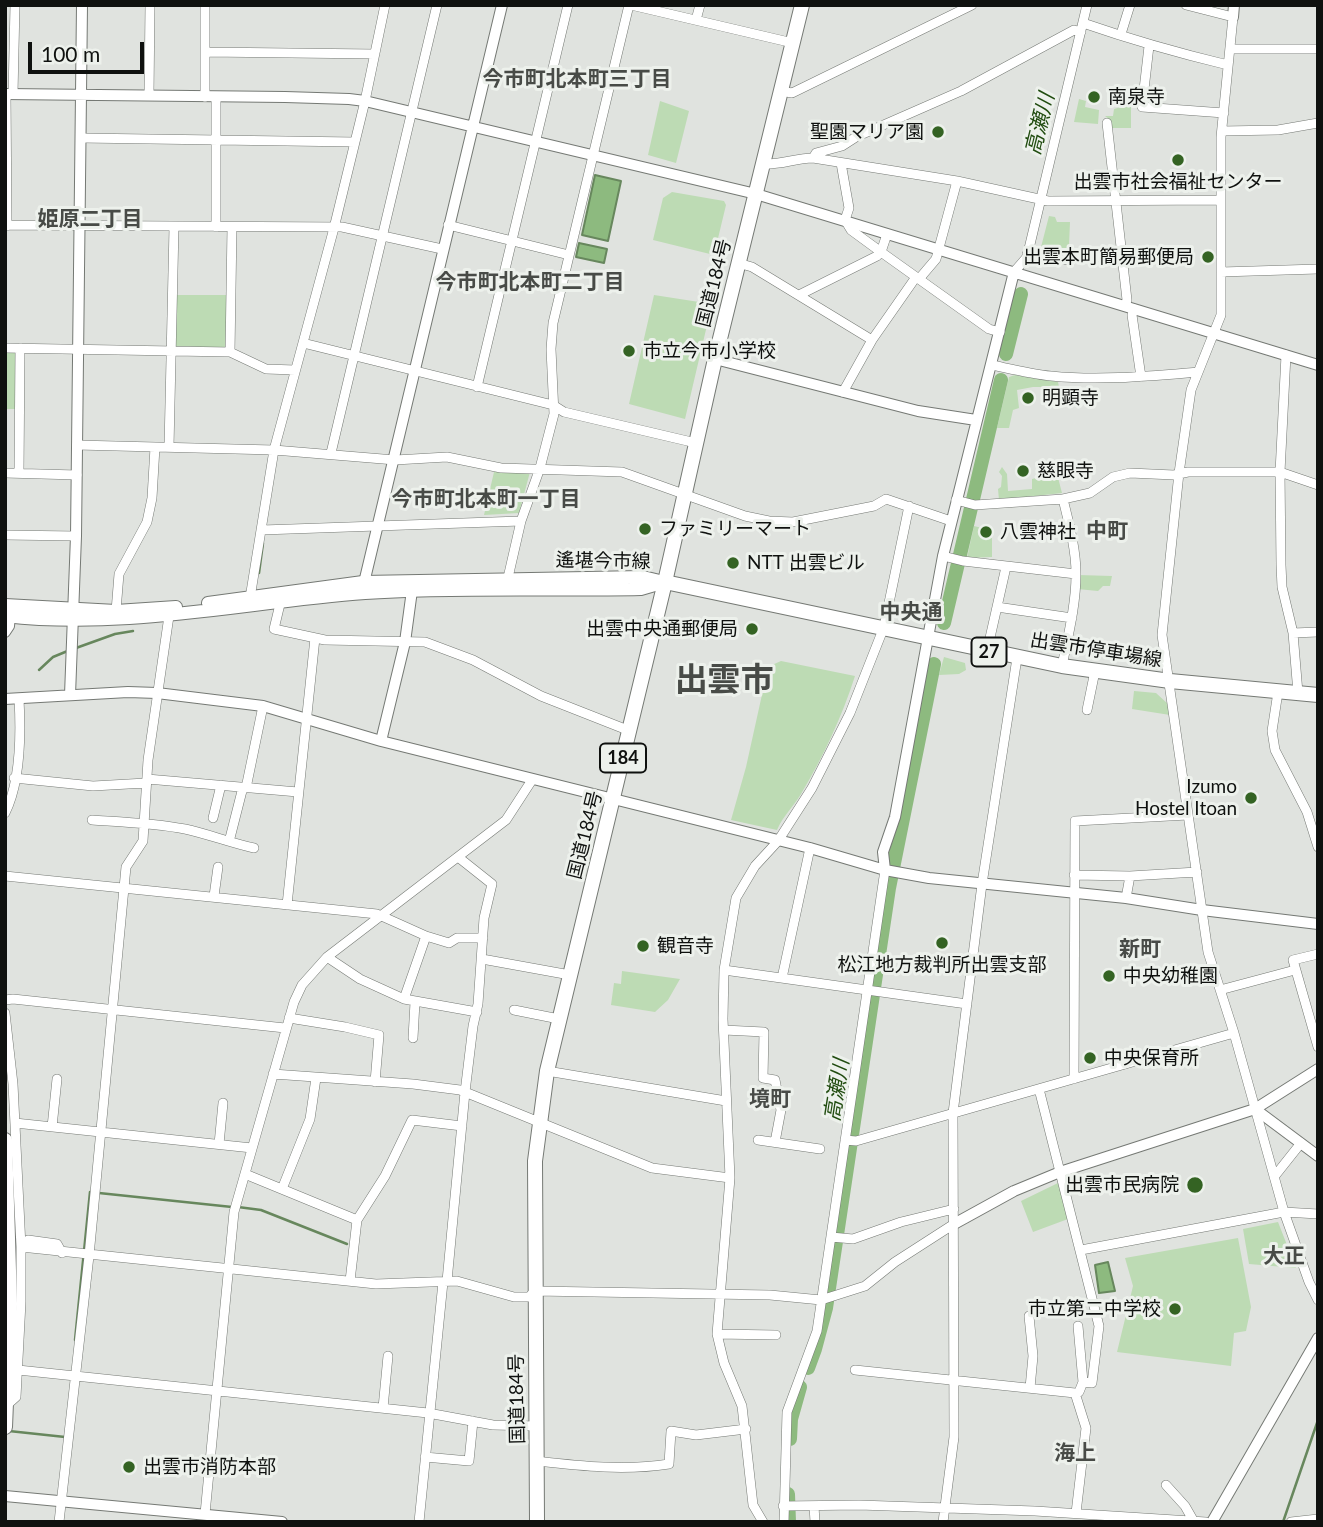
<!DOCTYPE html>
<meta charset="utf-8">
<style>
body{margin:0}
#map{position:relative;width:1323px;height:1527px;overflow:hidden;background:#e0e3df;font-family:Lato,sans-serif}
canvas{display:block}
.frame{position:absolute;inset:0;border:7px solid #0f110f;pointer-events:none}
.scale{position:absolute;left:28px;top:42px;width:116px;height:32px;box-sizing:border-box;border:4px solid #0f110f;border-top:0;padding-left:9px;font-size:21px;line-height:24px;white-space:nowrap;color:#0f110f;-webkit-text-stroke:5px #edf1ec;paint-order:stroke}
</style>
<div id="map">
<canvas width="1323" height="1527"></canvas>
<div class="frame"></div>
<div class="scale">100 m</div>
</div>
<script>
const ctx = document.querySelector('canvas').getContext('2d');
ctx.lineJoin = 'round';
function fillPath(path, color) { ctx.fillStyle = color; ctx.fill(path, 'evenodd'); }
function trace(path, color, width, dash) { ctx.strokeStyle = color; ctx.lineWidth = width; ctx.lineCap = dash ? 'butt' : 'round'; ctx.setLineDash(dash || []); ctx.stroke(path); }
function drawText(font, color, halo, rows, align = 'center') {
  ctx.font = font + ' Lato,"Noto Sans JP",sans-serif'; ctx.lineWidth = 6; ctx.setLineDash([]); ctx.textBaseline = 'middle'; ctx.strokeStyle = halo; ctx.fillStyle = color; for (const [text, x, y, turn = 0] of rows) {
    ctx.save(); ctx.translate(x, y); ctx.rotate((+turn || 0) * Math.PI / 180); ctx.textAlign = isNaN(turn) ? turn : align; if (halo) ctx.strokeText(text, 0, 0); ctx.fillText(text, 0, 0); ctx.restore();
  }
}
fillPath(new Path2D(`
 M1079 99 1086 101 1085 107 1099 110 1098 124 1074 122Z
 M660 101 689 111 676 163 648 155Z
 M1124 106 1131 107V128H1111V121L1105 116H1113L1114 109Z
 M672 192 724 201 726 205 714 255 653 240 663 198Z
 M1049 216 1055 217 1057 222H1070L1069 246 1066 255 1046 258 1040 251Z
 M176 295H227V347L224 349 175 347Z
 M654 295 712 304 685 419 629 404Z
 M5 351H18L17 409H5Z
 M1015 375 1058 382 1059 387H1033L1017 390 1019 408 1013 410 1009 428H997L1009 377Z
 M1055 466 1062 493 999 500 998 489 1001 487 1002 476 999 472 1002 467 1007 474 1008 491 1032 489V479L1040 477 1041 468Z
 M494 472H530L519 513 484 515Z
 M974 526 982 528 992 537V557L967 558Z
 M1078 575 1112 576 1110 586H1103L1098 591 1077 589Z
 M944 657 965 663 966 670 959 674 939 675Z
 M781 661 855 676C842 717 823 757 801 794 793 807 783 816 777 830L731 820 746 767 767 672 772 665Z
 M1134 691 1156 693 1168 704 1170 715 1132 709Z
 M622 971 680 979 668 1000 655 1012 611 1005 614 983 621 984Z
 M1058 1183 1068 1219 1033 1232 1021 1201Z
 M1278 1222 1296 1268 1249 1264 1243 1229Z
 M1238 1238 1251 1307 1246 1331 1234 1333 1231 1366 1117 1352 1133 1286 1125 1258Z`), '#bddbb4');
const water = new Path2D(`
 M595 175 621 181 608 241 582 235Z
 M579 243 607 249 604 263 576 257Z
 M1108 1262 1115 1291 1099 1293 1095 1265Z`);
fillPath(water, '#8dba7f');
trace(water, '#67875d', 2);
trace(new Path2D(`
 M259 573 263 543
 M76 648 115 634 133 631
 M39 670 53 657 70 650
 M99 1193 232 1207
 M238 1207 261 1210 347 1244
 M75 1340 90 1192H93
 M9 1431 65 1437
 M1283 1522 1318 1420`), '#67875d', 2.5);
trace(new Path2D(`
 M1006 354 1021 294
 M944 623 1001 380
 M808 1368 815 1349 826 1308 889 888 934 664
 M790 1439 791 1419 800 1387
 M788 1494 789 1522`), '#8dba7f', 14);
const minor = new Path2D(`
 M205 5V97
 M631 5 793 43
 M1186 5 1233 17 1221 137V315L1191 390 1179 473 1162 635 1208 952 1234 1033 1284 1212 1309 1282 1318 1300
 M696 20 700 5
 M1083 23C1132 40 1178 53 1228 65
 M1121 34 1130 5
 M1149 46 1142 107 1224 113
 M1230 49H1318
 M206 52 375 54
 M780 91 792 93 972 5
 M6 94 7 226
 M13 94 15 5
 M149 95 150 5
 M1107 123 1127 300 1125 306
 M1222 131 1278 130 1318 123
 M81 138 355 142
 M813 158 816 153 842 146 856 137 961 91 1074 30 1081 32
 M763 164C781 165 796 158 813 158L957 181 1048 201 1220 200
 M5 225 342 227 442 249
 M448 225 569 255
 M216 227V97
 M887 234 881 252 989 329 1000 332
 M1027 254 1042 262 1123 254
 M738 263 752 267 872 340
 M1014 272 1027 257 1087 5
 M1221 272 1318 269
 M919 279 936 259 957 181
 M799 295 877 256 881 252 851 230 845 220 849 208 841 163
 M1134 309 1132 315 1141 377
 M303 343 553 405 564 412 696 443
 M5 348 230 352 266 369 295 370
 M230 352 232 227
 M1286 355 1280 472 1281 565 1282 587 1293 633 1298 693
 M992 365C1011 369 1031 374 1051 376 1100 381 1150 376 1198 372
 M477 387 568 5
 M843 392 872 340 916 277
 M77 445 274 450 395 460 447 457 501 468 622 472 745 516 769 521 793 522 874 506 886 499 951 521
 M169 447 174 227
 M331 453 437 5
 M5 473 77 475
 M19 473 20 348
 M956 500 975 505 1063 499 1090 493 1113 477 1130 473 1174 475 1188 472H1280L1318 485
 M262 530 521 521
 M5 535 76 536
 M943 556 963 561 1076 574
 M507 582 521 521 540 468 554 414 551 349 553 323 629 5
 M250 598 274 450 334 228 365 101 385 5
 M280 604 274 629 325 640 425 642 473 660 541 696 630 731
 M997 607 1072 618
 M116 611 119 574 147 522 152 498 155 447
 M1293 633 1318 632
 M987 651 1006 567
 M1062 666C1068 636 1076 605 1076 574 1076 549 1069 524 1063 499
 M1278 692 1272 731 1275 750 1307 812 1318 847
 M1087 710 1095 671
 M14 778 93 786 146 783
 M147 779 298 792
 M246 788 263 706
 M5 813C21 781 21 734 19 699
 M213 818 221 785
 M92 820C123 822 154 823 185 829 208 834 231 843 254 848
 M230 838 243 787
 M1074 875 1130 876
 M5 876 377 914 426 936 449 943 457 938H483
 M214 896 218 867
 M1126 898 1130 876 1197 872
 M287 905 315 638
 M1318 954 1293 960 1318 1047
 M327 957 360 979 404 999 477 1012
 M482 959 570 975
 M724 970 967 1004
 M782 978 810 848
 M1220 990 1295 970
 M404 999 426 936
 M5 1000 13 999 285 1028
 M514 1010 559 1019
 M5 1013 13 1084 21 1247V1302L16 1397 7 1405
 M289 1018 345 1027 379 1035 375 1082
 M724 1030 764 1032 763 1078 775 1080 781 1110 775 1142
 M413 1038 415 1002
 M547 1071 726 1101
 M273 1074 413 1084 460 1090 652 1168 730 1178
 M1074 1079 1075 821 1188 815
 M15 1123 252 1148
 M52 1127 57 1079
 M758 1140 820 1149
 M845 1140 856 1141 1234 1033
 M219 1144 223 1103
 M245 1174 357 1220
 M1274 1177 1301 1143
 M282 1189 310 1119 316 1078
 M831 1237 853 1239 901 1222 954 1209
 M28 1240 57 1244 62 1253
 M21 1247 376 1284 457 1281 514 1297H529L535 1291 770 1295 821 1300 865 1286 895 1262 954 1224
 M1081 1250 1284 1212 1318 1214
 M350 1281 357 1220 385 1176 412 1120 462 1126
 M447 1281 465 1092 473 1026 478 1004 484 918 492 884 458 857
 M1029 1316 1033 1356 1030 1388
 M1078 1326 1083 1382
 M717 1334 776 1335
 M18 1370 428 1413 493 1425 536 1426
 M855 1370 1075 1393 1079 1392 1083 1382 1092 1383 1099 1326 1039 1089
 M1075 1393 1086 1428 1076 1513
 M383 1408 388 1356
 M425 1457 469 1461 473 1421
 M537 1461C581 1466 624 1471 669 1464L671 1431 696 1435 746 1429
 M1166 1485 1185 1506 1193 1520
 M783 1506 859 1505 1035 1511 1206 1522
 M814 1506 815 1522
 M205 1514 234 1212 294 1002 302 985 327 957 506 820 532 780
 M59 1522 89 1256 126 867 143 841 148 760 169 616
 M419 1522 443 1282
 M763 1522 753 1505 742 1406 724 1363 717 1334 730 1178 723 1019 724 970 736 898 755 866 778 841 812 788 850 713 884 627 909 506
 M784 1522 787 1412 817 1331 885 870
 M943 1522 954 1437 953 1113 982 884 1017 658
 M1291 1522 1318 1519`);
const tertiary = new Path2D(`
 M1233 17 1234 5
 M5 94 285 97 349 99 365 101 756 194 1318 365
 M715 359 918 411 976 420
 M363 587 502 5
 M5 632 9 626 10 616
 M70 695 76 536 82 5
 M5 699 128 692 157 693 263 706 381 741 810 848 885 870 929 878 1126 898 1202 910 1318 924
 M381 741 405 642 413 583
 M885 870 883 852 895 817 943 556 1014 272
 M1255 1109 1318 1156
 M954 1224 1014 1191 1060 1172 1255 1109 1318 1069
 M5 1496 282 1522
 M1212 1522 1318 1338`);
const secondary = new Path2D(`
 M208 603 363 582 643 577 664 582
 M5 605 116 611 176 607
 M5 616C127 630 244 602 365 593 456 587 549 591 641 589L665 582`);
const primary = new Path2D(`
 M665 582 1062 666 1170 681 1318 695`);
const trunk = new Path2D(`
 M5 1140 10 1304 5 1427
 M537 1522 535 1161 547 1071 665 582 715 359 802 5`);
trace(minor, '#757974', 10);
trace(tertiary, '#757974', 12);
trace(secondary, '#757974', 14);
trace(primary, '#757974', 16);
trace(trunk, '#757974', 16);
trace(minor, '#fff', 9);
trace(tertiary, '#fff', 10);
trace(secondary, '#fff', 12);
trace(primary, '#fff', 14);
trace(trunk, '#fff', 14);
for (const [x, y, r, color] of [
 [1094,97,7,"#346323"],
 [938,132,7,"#346323"],
 [1178,160,7,"#346323"],
 [1208,257,7,"#346323"],
 [629,351,7,"#346323"],
 [1028,398,7,"#346323"],
 [1023,471,7,"#346323"],
 [645,529,7,"#346323"],
 [986,532,7,"#346323"],
 [733,563,7,"#346323"],
 [752,629,7,"#346323"],
 [1251,798,7,"#346323"],
 [942,943,7,"#346323"],
 [643,946,7,"#346323"],
 [1109,976,7,"#346323"],
 [1090,1058,7,"#346323"],
 [1195,1185,9,"#346323"],
 [1175,1309,7,"#346323"],
 [129,1467,7,"#346323"]
]) { const dot = new Path2D(); dot.arc(x, y, r, 0, 2 * Math.PI); ctx.fillStyle = color; ctx.fill(dot); trace(dot, '#edf1ec', 2.5); }
for (const [x, y, w] of [
 [989,652,35],
 [623,758,46]
]) { const box = new Path2D(); box.roundRect(x - w / 2, y - 14.5, w, 29, 5); ctx.fillStyle = '#edf1ec'; ctx.fill(box); trace(box, '#0f110f', 2); }
drawText('bold 18px', '#0f110f', null, [
 ["27",989,652],
 ["184",623,758]
]);
drawText('19px', '#0f110f', '#edf1ec', [
 ["南泉寺",1108,97],
 ["聖園マリア園",924,132,"right"],
 ["出雲市社会福祉センター",1178,182,"center"],
 ["出雲本町簡易郵便局",1194,257,"right"],
 ["市立今市小学校",643,351],
 ["明顕寺",1042,398],
 ["慈眼寺",1037,471],
 ["ファミリーマート",659,529],
 ["八雲神社",1000,532],
 ["NTT 出雲ビル",747,563],
 ["出雲中央通郵便局",738,629,"right"],
 ["Izumo",1237,787,"right"],
 ["Hostel Itoan",1237,809,"right"],
 ["観音寺",657,946],
 ["松江地方裁判所出雲支部",942,965,"center"],
 ["中央幼稚園",1123,976],
 ["中央保育所",1104,1058],
 ["出雲市民病院",1179,1185,"right"],
 ["市立第二中学校",1161,1309,"right"],
 ["出雲市消防本部",143,1467]
], 'left');
drawText('19px', '#0f110f', '#edf1ec', [
 ["国道184号",714,283,-76],
 ["遙堪今市線",603,561,1],
 ["出雲市停車場線",1096,650,9],
 ["国道184号",585,835,-76],
 ["国道184号",517,1399,-91]
]);
drawText('bold 21px', '#484b47', '#edf1ec', [
 ["今市町北本町三丁目",577,79],
 ["姫原二丁目",90,219],
 ["今市町北本町二丁目",530,282],
 ["今市町北本町一丁目",486,499],
 ["中町",1107,531],
 ["中央通",911,612],
 ["新町",1140,949],
 ["境町",770,1099],
 ["大正",1284,1256],
 ["海上",1075,1453]
]);
drawText('italic 21px', '#214c10', '#edf1ec', [
 ["高瀬川",1040,124,-76],
 ["高瀬川",837,1090,-81]
]);
drawText('bold 33px', '#484b47', '#edf1ec', [
 ["出雲市",724,680]
]);
</script>
